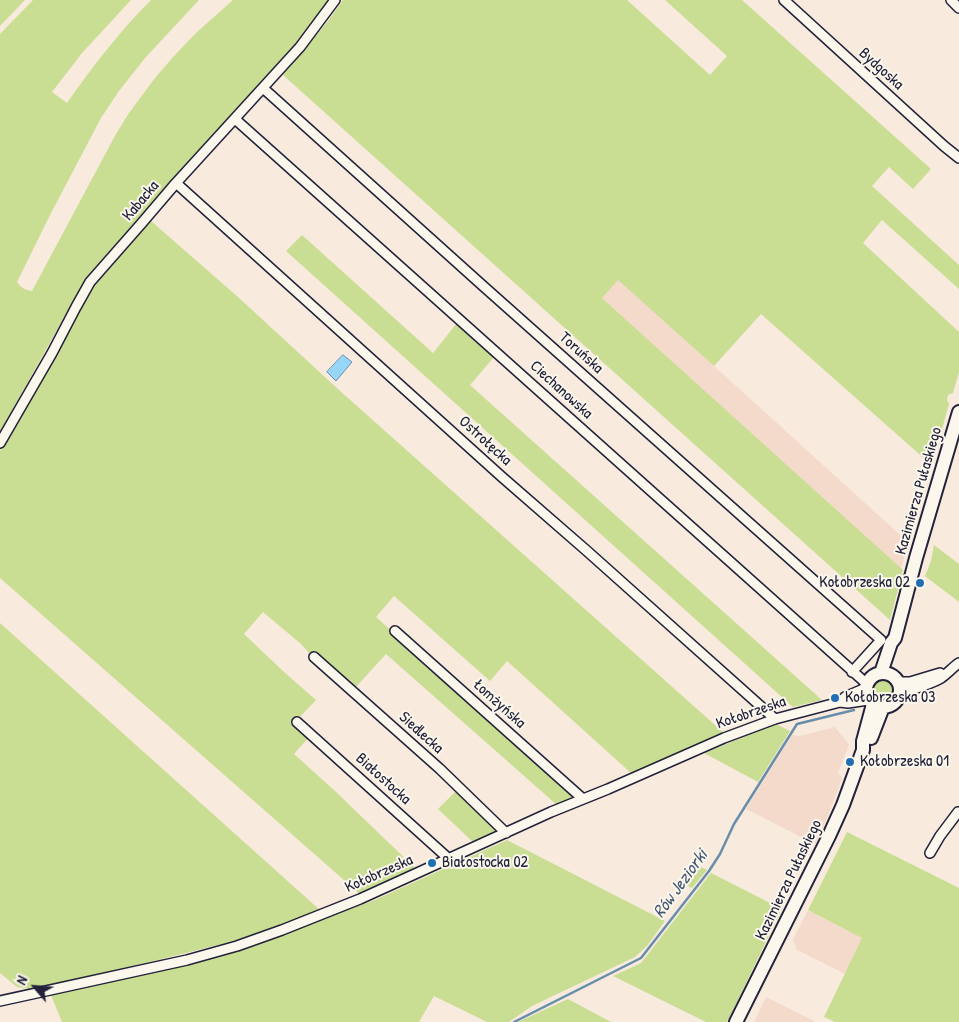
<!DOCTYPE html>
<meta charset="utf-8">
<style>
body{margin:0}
#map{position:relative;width:959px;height:1022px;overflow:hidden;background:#f8eadd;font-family:"Patrick Hand",sans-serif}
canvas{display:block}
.north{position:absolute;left:10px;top:962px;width:50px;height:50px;-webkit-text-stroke:4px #fbf7ec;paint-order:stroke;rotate:297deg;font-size:14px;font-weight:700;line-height:20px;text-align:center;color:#22223b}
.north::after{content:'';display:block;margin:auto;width:18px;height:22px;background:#22223b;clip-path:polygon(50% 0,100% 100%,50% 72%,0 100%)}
</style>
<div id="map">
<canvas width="959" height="1022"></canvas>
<div class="north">N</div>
</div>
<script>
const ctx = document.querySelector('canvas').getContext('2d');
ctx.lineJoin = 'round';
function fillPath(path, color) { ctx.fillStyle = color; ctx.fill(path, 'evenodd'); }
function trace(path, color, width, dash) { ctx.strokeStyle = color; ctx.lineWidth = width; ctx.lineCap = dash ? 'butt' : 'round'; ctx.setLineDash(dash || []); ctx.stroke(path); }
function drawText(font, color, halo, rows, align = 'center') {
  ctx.font = font + ' "Patrick Hand",sans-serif'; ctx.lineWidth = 4; ctx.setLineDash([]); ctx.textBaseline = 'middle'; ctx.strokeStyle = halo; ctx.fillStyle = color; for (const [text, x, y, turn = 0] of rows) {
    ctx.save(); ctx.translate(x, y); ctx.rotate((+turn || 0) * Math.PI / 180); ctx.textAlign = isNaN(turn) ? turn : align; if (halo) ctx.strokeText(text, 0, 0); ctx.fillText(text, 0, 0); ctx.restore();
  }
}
fillPath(new Path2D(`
 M618 279 908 542 901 569 602 298Z
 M835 727 849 745 838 773 842 778 826 821 815 844 746 809 792 735 800 736Z
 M808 910 863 938 845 974 797 950 793 939Z
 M766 997 814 1021 813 1022H754Z`), '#f4dacb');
fillPath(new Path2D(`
 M0 0H25L0 26Z
 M33 0H131L82 53 52 92 67 103C92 67 120 31 151 0H199L145 58 119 91 101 118 50 215 17 282C21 288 25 290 32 291L116 134 129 113 155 78 174 56 196 33 233 0H332L297 45 174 178 89 279 63 319 0 432V34Z
 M343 0H627L710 75 727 56 665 0H742L931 169 913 189 889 167 872 186 959 265V289L882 220 863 243 959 332V372L953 393 948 395 947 400 949 404 935 454 930 453 927 461 761 314 714 366 618 280 602 298 903 570 890 620 283 75 328 21Z
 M151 221 238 297 339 390 724 733 631 773 507 661 490 681 394 596 376 617 576 796 557 805 386 654 355 688 314 651 310 654 301 644 263 612 244 634 284 672 316 700 294 723 310 736 294 754 335 791 416 869 361 895 0 578V451L52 359 76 313 95 284Z
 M302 235 433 353 457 323 494 357 470 385 822 700 793 707 286 251Z
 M934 545 959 564V602L925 576 931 561Z
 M0 623 321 911 234 941 101 974 30 989 17 987 0 973Z
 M871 690a12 12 0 1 1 24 0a12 12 0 1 1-24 0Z
 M776 724 790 731 758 782 704 753Z
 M457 790 499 831 474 843 438 809Z
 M847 832 959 888V1022H835L824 1017 862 938 808 910Z
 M507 840 665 921 647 946 635 957 532 1006 509 1022H487L434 996 419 1022H62L50 993 224 955 375 900Z
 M695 864 707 870 692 888 684 884Z
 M711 873 782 909 727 1022H706L613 976 641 963Z
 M568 999 611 1022H518Z`), '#c9de93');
const water = new Path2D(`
 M343 355 352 362 336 381 327 372Z`);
fillPath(water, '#97d6f8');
trace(water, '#688eac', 1);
trace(new Path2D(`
 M514 1022 641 958 709 871 720 854 734 824 797 724 854 710`), '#688eac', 2.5);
const minor = new Path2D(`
 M784 0 944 146 959 158
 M951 0 959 8
 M263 88 482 285 881 640 852 672
 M235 119 867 684
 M176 183 502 477 587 551 775 719
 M0 443 52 353 76 307 90 282 141 224 176 183 300 47 335 0
 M395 631 583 799
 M314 657 440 769 506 833
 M898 682H910L940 673
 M900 693C913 689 929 685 941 678 947 674 953 667 959 663
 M840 702 848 703 868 700
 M297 722 449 859
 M930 853 940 836 958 812
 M0 1001 187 960 237 946 282 930 360 899 551 812 608 789 724 738 775 719 840 702 845 697 866 688`);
const secondary = new Path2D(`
 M866 690a17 17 0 1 1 34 0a17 17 0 1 1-34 0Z
 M881 673 891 643 895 638 916 558 959 412
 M871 738 883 707
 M736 1022 829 836 843 805 863 750V741L873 704`);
trace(minor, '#22223b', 12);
trace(secondary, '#22223b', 16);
trace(minor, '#fbf7ec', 9);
trace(secondary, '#fbf7ec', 12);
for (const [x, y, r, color] of [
 [920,583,5,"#1f6fb2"],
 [835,698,5,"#1f6fb2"],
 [850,762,5,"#1f6fb2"],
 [432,863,5,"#1f6fb2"]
]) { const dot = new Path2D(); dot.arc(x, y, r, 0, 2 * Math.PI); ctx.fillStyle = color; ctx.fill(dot); trace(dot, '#fbf7ec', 2); }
drawText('16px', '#22223b', '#fbf7ec', [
 ["Bydgoska",881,69,42],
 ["Kabacka",141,201,-50],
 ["Toruńska",581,353,42],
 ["Ciechanowska",561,390,42],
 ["Ostrołęcka",485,441,42],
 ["Kazimierza Pułaskiego",919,491,-74],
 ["Łomżyńska",499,704,42],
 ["Kołobrzeska",751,713,-19],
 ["Siedlecka",421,733,42],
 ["Białostocka",383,779,42],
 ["Kołobrzeska",379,874,-24],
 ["Kazimierza Pułaskiego",789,880,-64]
]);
drawText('16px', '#22223b', '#fbf7ec', [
 ["Kołobrzeska 02",910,583,"right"],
 ["Kołobrzeska 03",845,698],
 ["Kołobrzeska 01",860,762],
 ["Białostocka 02",442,863]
], 'left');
drawText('italic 18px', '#455874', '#fbf7ec', [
 ["Rów Jeziorki",681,884,-54]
]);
</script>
